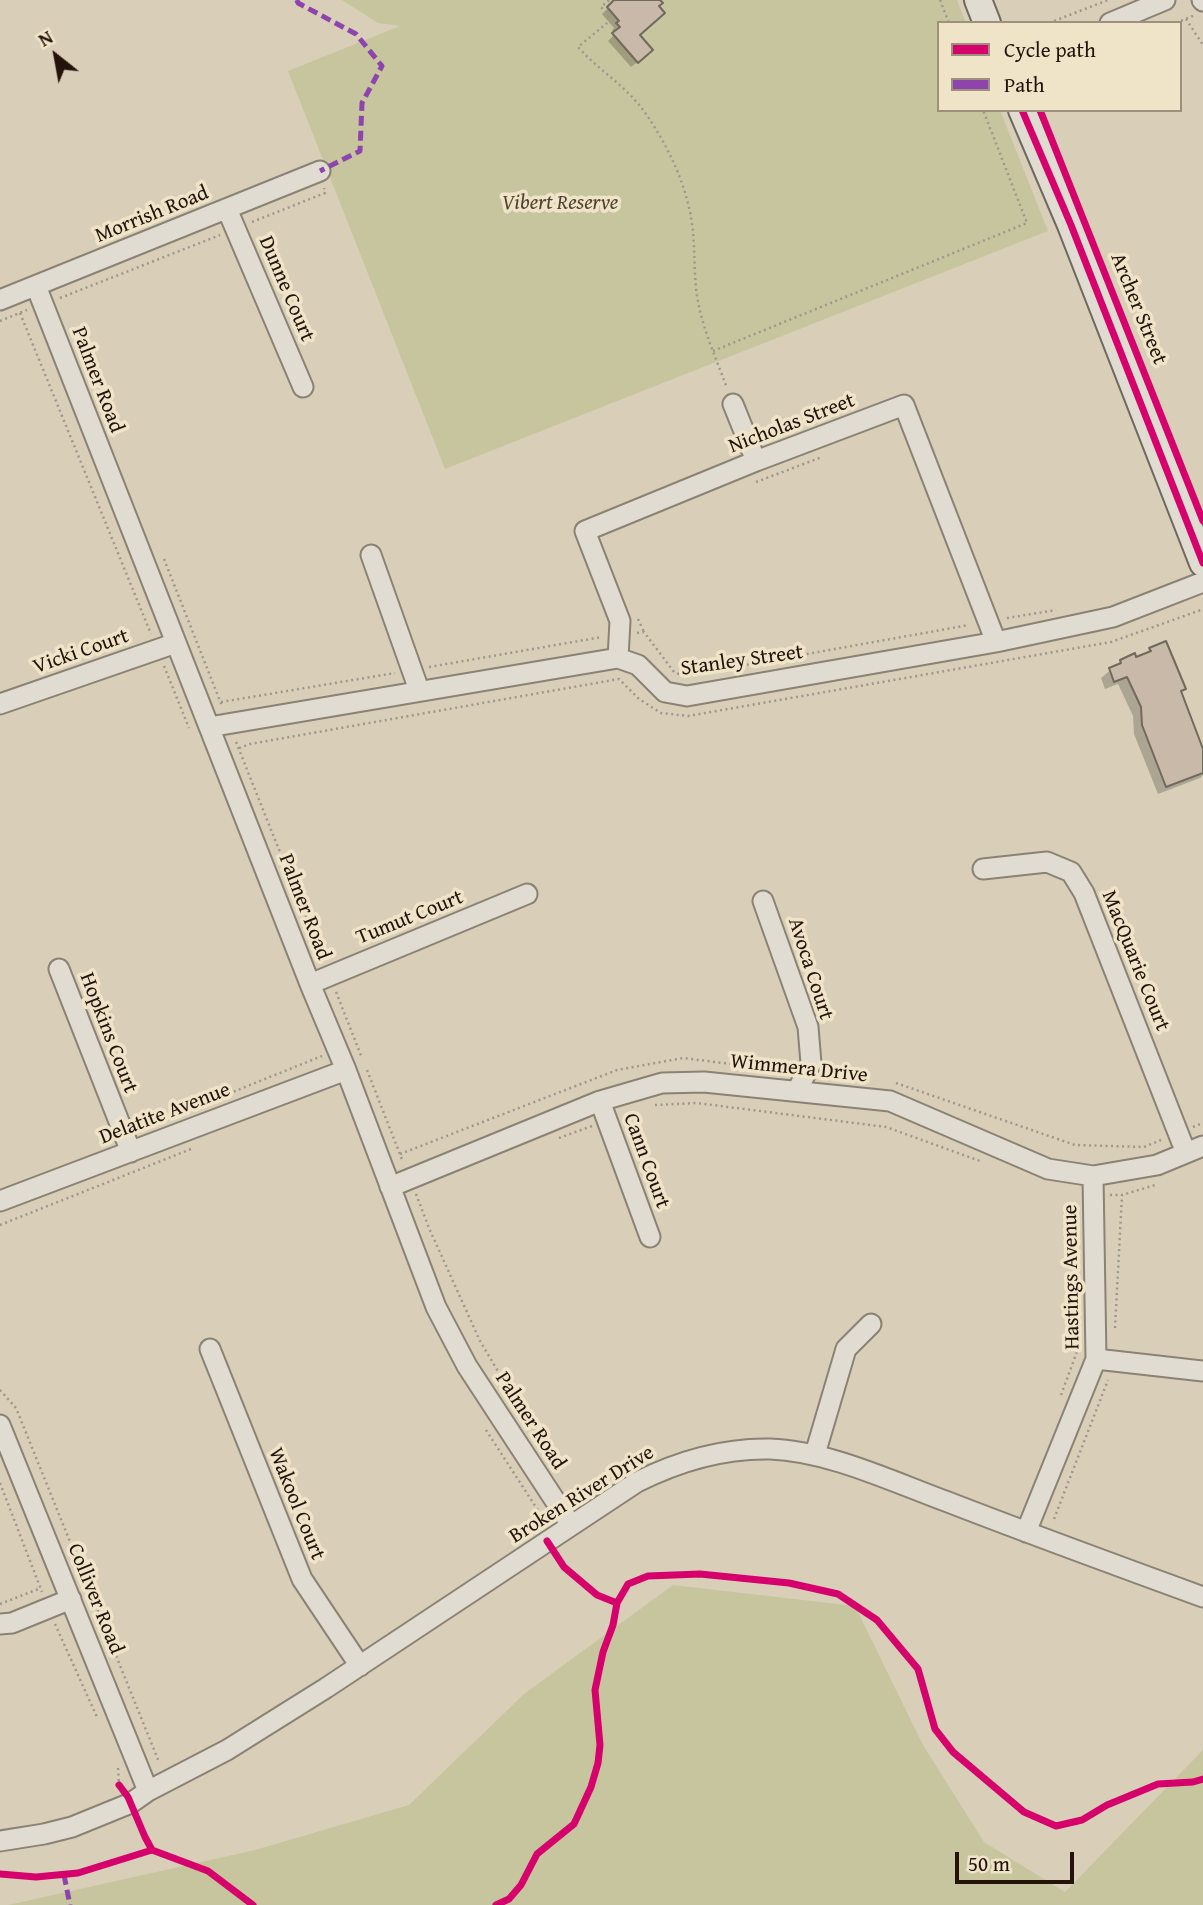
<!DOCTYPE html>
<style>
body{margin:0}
#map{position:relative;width:1203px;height:1905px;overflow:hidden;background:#d9cfb8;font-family:"Gentium Book Plus",serif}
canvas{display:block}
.legend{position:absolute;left:937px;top:21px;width:245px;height:91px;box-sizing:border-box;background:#efe4c8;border:2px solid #9d907c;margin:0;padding:9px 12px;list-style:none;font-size:21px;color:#23130a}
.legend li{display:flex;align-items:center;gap:14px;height:35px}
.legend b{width:35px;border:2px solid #9d907c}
.north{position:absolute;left:21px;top:21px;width:70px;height:70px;-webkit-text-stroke:5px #efe4c8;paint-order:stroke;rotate:329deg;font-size:19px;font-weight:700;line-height:28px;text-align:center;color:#23130a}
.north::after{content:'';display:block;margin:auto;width:24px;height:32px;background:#23130a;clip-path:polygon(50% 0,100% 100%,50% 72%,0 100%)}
.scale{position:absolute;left:955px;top:1852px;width:119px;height:32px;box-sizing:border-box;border:4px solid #23130a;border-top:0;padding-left:9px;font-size:21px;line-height:24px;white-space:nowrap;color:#23130a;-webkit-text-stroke:5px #efe4c8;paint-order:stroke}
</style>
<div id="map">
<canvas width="1203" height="1905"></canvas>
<ul class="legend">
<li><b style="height:9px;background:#d6006c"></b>Cycle path</li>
<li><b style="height:9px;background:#8e44ad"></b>Path</li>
</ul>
<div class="north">N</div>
<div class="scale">50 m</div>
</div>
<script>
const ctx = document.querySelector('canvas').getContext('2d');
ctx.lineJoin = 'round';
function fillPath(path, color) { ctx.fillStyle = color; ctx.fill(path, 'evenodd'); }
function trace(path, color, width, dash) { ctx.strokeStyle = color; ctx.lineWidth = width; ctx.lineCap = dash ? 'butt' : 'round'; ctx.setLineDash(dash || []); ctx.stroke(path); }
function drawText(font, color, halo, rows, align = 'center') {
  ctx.font = font + ' "Gentium Book Plus",serif'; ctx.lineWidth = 7; ctx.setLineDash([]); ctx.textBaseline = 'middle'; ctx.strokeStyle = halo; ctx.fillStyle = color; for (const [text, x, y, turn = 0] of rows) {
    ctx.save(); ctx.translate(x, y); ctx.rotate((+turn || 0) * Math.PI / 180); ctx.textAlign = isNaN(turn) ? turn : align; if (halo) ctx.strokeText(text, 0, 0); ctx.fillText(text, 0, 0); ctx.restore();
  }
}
fillPath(new Path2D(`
 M342 0H957L966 23H939V110H1000L1048 231 445 469 288 71 400 26 378 23Z
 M673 1585 855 1606 923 1745 984 1842 1065 1892 1203 1750V1905H8L255 1850 409 1805 524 1694Z`), '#c7c59d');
fillPath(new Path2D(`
 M617 0H658L638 35 645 56 631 67 608 41 615 34 612 30 614 28 602 14Z
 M1150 649 1184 688 1179 693 1203 754V775L1200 778 1158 794 1134 734 1133 716 1118 684 1105 689 1101 678 1121 661 1136 659 1144 656Z`), '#0003');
const building = new Path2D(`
 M614 0H660L663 3 659 6 665 13 640 35 653 50 638 63 612 33 620 27 616 23 619 21 607 7Z
 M1166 641 1186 689 1181 691 1203 749V773L1166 787 1142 725 1141 707 1127 677 1114 682 1109 668 1121 663 1120 660 1135 653 1136 657 1151 651 1149 648Z`);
fillPath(building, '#c9b9a9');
trace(building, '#70695d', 2);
const street = new Path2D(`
 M1202 0 1203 1
 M1110 23 1165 0
 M227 209 303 387
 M36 286 310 984 346 1070 436 1307 467 1366 571 1525
 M0 300 320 171
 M733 404 756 461
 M371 555 419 690
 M618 658 620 621 585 531 756 461 904 405 996 642
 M0 704 176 643
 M209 727 618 658 638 665 665 692 687 696 996 642 1113 617 1203 582
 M983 869 1047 862 1071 872 1084 893 1186 1153
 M763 901 808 1027 811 1063 797 1091
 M59 969 131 1152
 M310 984 527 894
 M600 1101 650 1237
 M390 1187 600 1101 662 1083 704 1082 890 1101 1048 1169 1093 1176 1157 1165 1203 1146
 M0 1201 346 1070
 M210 1349 302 1579 360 1666
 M1096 1359 1203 1371
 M0 1425 148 1791
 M815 1454 846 1349 871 1324
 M1026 1532 1096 1359 1093 1176
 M0 1624 12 1623 71 1599
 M0 1841 44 1834 72 1827 131 1803 148 1791 227 1750 326 1688 637 1482C679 1461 722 1448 770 1449 829 1451 893 1482 948 1502 1033 1535 1118 1566 1203 1597`);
const secondary = new Path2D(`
 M978 0 987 23
 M1022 110 1071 225 1203 563`);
trace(street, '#8a8274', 23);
trace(secondary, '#70695d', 30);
trace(new Path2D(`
 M609 0 601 7 612 19 578 47C600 72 626 85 646 114 670 149 689 190 693 232 695 254 694 275 697 296 702 328 716 358 727 388
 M940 0 949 23
 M1186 19 1203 45
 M1049 23 1108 0
 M1176 23 1195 15
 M252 222 325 193 324 188
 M60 298 220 235
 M20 313 151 634
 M0 321 27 310
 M713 351 1027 223 983 110
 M756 482 822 457
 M164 559 222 706
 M1007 618 1056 610
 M638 619 644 632
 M637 633 644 632 674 672 684 676 969 625
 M164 666 189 728
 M429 667 602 637
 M221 702 395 673
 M236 742 323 960
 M239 748 250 744 619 679 639 699 661 713 688 716 1111 642 1201 610
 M336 992 362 1058
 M367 1070 403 1162
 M896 1083 1075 1145 1144 1147 1161 1140
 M655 1105 697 1103 886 1127 980 1161
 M198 1106 322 1056
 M1193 1127 1203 1123
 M559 1138 592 1126
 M400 1154 617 1070 683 1058 788 1071
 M416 1194 429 1228 480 1341 552 1462
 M1110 1195H1122L1155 1185
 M0 1225 191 1149
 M1115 1328 1122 1195
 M0 1390 16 1408 159 1762
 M1061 1395 1078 1349
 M486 1430 543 1518
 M0 1483 42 1592
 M1054 1519 1108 1380
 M0 1604 41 1588
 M55 1624 97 1717
 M118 1768 119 1785`), '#9d988e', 2.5, [2, 3.5]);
trace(street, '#e1dcd1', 19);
trace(secondary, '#e1dcd1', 26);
trace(new Path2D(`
 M297 0 298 3 356 34 382 66 362 103 360 151 320 171
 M64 1875 70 1905`), '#8e44ad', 5, [10, 5]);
trace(new Path2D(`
 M1022 110 1071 225 1203 563
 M1040 110 1203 521
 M547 1541 564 1567 597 1595 617 1603
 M119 1785 128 1797 145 1837 152 1850 208 1871 253 1905
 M0 1874 36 1877 78 1873 152 1850
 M496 1905 509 1899 521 1885 537 1854 574 1824 591 1787 598 1763 600 1745 595 1690 603 1652 613 1625 617 1603 628 1584 648 1576 700 1574 789 1583 838 1594 877 1620 918 1669 935 1729 953 1752 1024 1812 1056 1826 1082 1820 1107 1805 1158 1784 1193 1782 1203 1779`), '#d6006c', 7);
drawText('italic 21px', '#504630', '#efe4c8', [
 ["Vibert Reserve",560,204]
]);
drawText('21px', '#23130a', '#efe4c8', [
 ["Morrish Road",152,215,-22],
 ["Dunne Court",286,289,67],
 ["Archer Street",1138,309,68],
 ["Palmer Road",97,380,69],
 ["Nicholas Street",792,424,-21],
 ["Vicki Court",81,652,-19],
 ["Stanley Street",742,661,-8],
 ["Palmer Road",304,907,69],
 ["Tumut Court",410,918,-22],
 ["MacQuarie Court",1135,961,68],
 ["Avoca Court",810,969,72],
 ["Hopkins Court",108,1033,69],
 ["Wimmera Drive",799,1069,6],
 ["Delatite Avenue",165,1114,-21],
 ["Cann Court",646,1161,70],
 ["Hastings Avenue",1072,1277,-91],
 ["Palmer Road",530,1421,57],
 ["Broken River Drive",582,1495,-32],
 ["Wakool Court",296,1504,68],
 ["Colliver Road",95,1599,68]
]);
</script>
